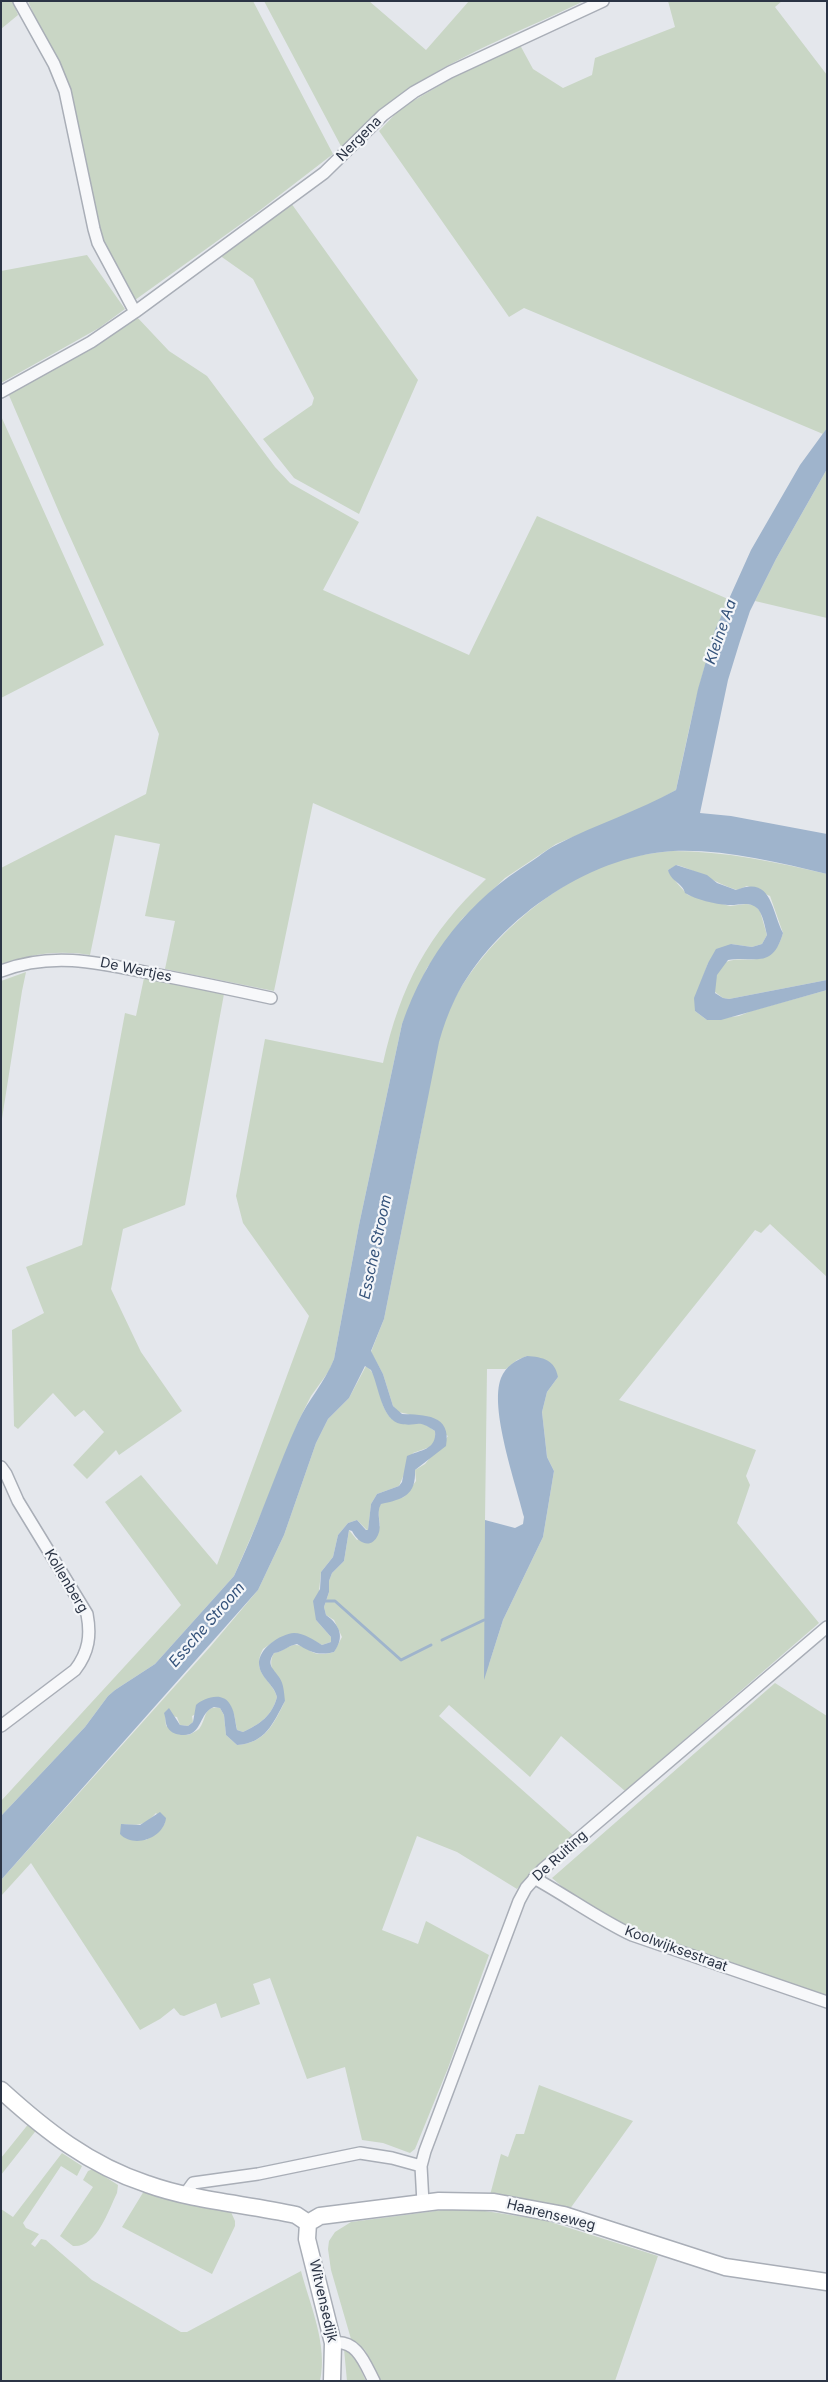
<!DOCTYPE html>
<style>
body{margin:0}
#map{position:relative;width:828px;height:2382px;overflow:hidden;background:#e4e7ec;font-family:Inter,sans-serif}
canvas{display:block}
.frame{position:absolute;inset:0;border:2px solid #2b3445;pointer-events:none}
</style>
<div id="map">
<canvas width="828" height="2382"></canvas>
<div class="frame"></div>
</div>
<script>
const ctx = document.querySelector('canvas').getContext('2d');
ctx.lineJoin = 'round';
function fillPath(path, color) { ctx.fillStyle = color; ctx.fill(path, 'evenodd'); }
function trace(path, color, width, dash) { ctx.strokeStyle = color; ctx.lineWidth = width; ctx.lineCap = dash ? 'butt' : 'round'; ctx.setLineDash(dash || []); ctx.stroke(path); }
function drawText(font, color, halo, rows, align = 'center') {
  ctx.font = font + ' Inter,sans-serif'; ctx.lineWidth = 4.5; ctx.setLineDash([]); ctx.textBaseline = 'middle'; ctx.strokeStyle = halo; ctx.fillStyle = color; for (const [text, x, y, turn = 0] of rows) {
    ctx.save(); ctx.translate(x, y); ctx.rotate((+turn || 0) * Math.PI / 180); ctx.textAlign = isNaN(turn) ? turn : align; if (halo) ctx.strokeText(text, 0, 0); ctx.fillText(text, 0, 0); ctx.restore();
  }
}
fillPath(new Path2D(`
 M1 1H13L18 15 1 29Z
 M28 1H253L333 154 259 211 135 300 104 243 52 56Z
 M264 1H369L426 50 469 1H584C528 28 466 52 413 86 387 103 364 126 342 148Z
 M668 1H782L775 7 827 75V428L823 434 524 308 509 317 379 131 401 108 454 77 520 45 533 69 563 88 592 75 595 58 675 27Z
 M291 203 418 380 359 514 294 478 263 439 312 405 314 398 253 279 219 255Z
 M87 255 125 309 99 328 1 383V271Z
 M136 316 169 351 207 376 275 467 290 483 359 522 323 590 469 655 537 516 728 599C702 661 690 726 676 790L644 808 556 844 505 878 462 919 427 968 402 1024 359 1225 334 1359 329 1371 311 1396 299 1420 264 1507 234 1576 155 1664 115 1690 108 1696 85 1727 1 1816V1801L181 1605 105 1502 141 1475 217 1565 309 1316 243 1223 236 1196 265 1039 383 1063C401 985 427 935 486 879L313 803 274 991 165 969 175 921 145 916 160 844 115 835 90 955C60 950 29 953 1 966V868L146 794 159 734 62 519 8 393Z
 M1 416 104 645 1 698Z
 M827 469V618L755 601 776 559Z
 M672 851C725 851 775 862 827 874V980L729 999 723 998 715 992C714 929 768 988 783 933L770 896 747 886 737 890C715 883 698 871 677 865L668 870C674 880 681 888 688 895L730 906 746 904 754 905 760 911 767 935 762 944 752 947 731 944 708 963 696 997 695 1011 707 1020 739 1016 751 1011 827 990V1277L770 1224 761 1233 755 1230 619 1400 756 1450 746 1476 750 1485 737 1523 819 1623 625 1791 561 1736 530 1777 449 1705 439 1716 573 1835 534 1870 517 1889 457 1852 417 1836 382 1930 418 1944 426 1921 489 1955 448 2068 415 2149 410 2153 383 2143 362 2140 345 2067 307 2079 270 1978 253 1984 260 2004 221 2018 216 2003 184 2016 180 2015 174 2008 160 2019 140 2030 31 1863 1 1896V1880L210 1647 258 1590 284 1535 316 1443 328 1419 349 1398 366 1366C382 1378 377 1401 389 1416 397 1426 406 1422 418 1422 424 1422 430 1428 435 1431V1442L430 1447 413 1453 399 1486 377 1494 371 1504 368 1531 357 1520 348 1523 338 1535 333 1557 321 1572 316 1620 331 1637V1642L322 1645C298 1630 285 1633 263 1649 250 1673 272 1679 277 1697 272 1716 260 1724 243 1732L237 1730 234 1714 226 1700 192 1716 193 1722 188 1726 180 1725 177 1717 165 1715 166 1726 188 1735C191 1734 196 1731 199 1729 207 1719 203 1705 220 1708L224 1715 226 1735 237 1745C266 1743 274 1723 285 1701 280 1687 265 1666 274 1653 283 1652 289 1644 296 1645 311 1646 309 1659 334 1652L342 1637 334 1620 326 1615 324 1607 329 1592V1581L332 1573 344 1561 349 1530 357 1540 380 1526 378 1509 381 1503 404 1497 416 1481 415 1470 425 1464 448 1436 408 1414 398 1412 393 1406 383 1374 371 1352 384 1319C397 1253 410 1188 423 1122 431 1081 435 1035 455 998 490 934 569 867 642 855 652 853 662 852 672 851ZM527 1356 558 1377 547 1392 542 1412 547 1457 554 1471 543 1537 503 1620 489 1664 485 1520 487 1369H506L517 1360ZM156 1813 165 1823 162 1828 146 1840 123 1824C138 1826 146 1825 156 1813Z
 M26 972 22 991 1 1125V981Z
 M144 978 224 994 185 1205 123 1229 111 1289 141 1352 182 1411 119 1455 116 1450 87 1479 73 1465 104 1432 84 1410 75 1417 53 1393 18 1429 14 1426 12 1330 44 1313 26 1267 82 1245 125 1013 136 1016Z
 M775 1683 827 1716V1999L611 1928 552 1878Z
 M539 2085 633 2121 567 2213 490 2195 501 2154 508 2157 516 2134H524Z
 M30 2122 38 2128 1 2175V2158Z
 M62 2153 82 2166 77 2176 61 2166 23 2223 26 2228 39 2234 31 2244 35 2247 41 2239 46 2240 92 2280 181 2332H187L301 2271C310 2305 328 2345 320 2381H1V2209L13 2217Z
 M93 2169 118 2185 117 2193C108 2211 97 2248 73 2246L60 2236 93 2187 83 2180 88 2171Z
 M144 2191 231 2212 235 2221V2226L212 2274 122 2227Z
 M472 2209 544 2220 658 2256 615 2381H379L365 2350 351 2339 331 2270 328 2249 329 2241 335 2232 351 2222 443 2210Z
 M344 2349 354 2356 366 2381H347Z`), '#c9d6c5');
fillPath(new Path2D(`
 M827 428V469L776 559 750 611 740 641 728 680 700 813 731 816 827 834V874C776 862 725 849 673 851 586 856 493 923 455 999 448 1013 443 1028 439 1042L384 1319 371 1351 383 1374 393 1406 402 1414C424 1415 452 1414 446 1446L415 1470C416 1495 404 1499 381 1504 375 1514 383 1525 378 1535 371 1550 358 1543 352 1531L349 1530 344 1561 332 1573 329 1581V1592L324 1607 326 1615C340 1625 345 1637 334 1652 318 1656 310 1652 297 1644 287 1646 283 1652 274 1653 266 1665 273 1668 279 1677 284 1684 284 1693 285 1701 273 1723 266 1743 237 1745L226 1735 224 1715 220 1708 214 1707C198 1713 203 1737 181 1735 176 1734 171 1733 168 1728 165 1724 166 1718 164 1713L169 1708 180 1725 188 1726 193 1722 196 1705C205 1697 224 1691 231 1706 235 1713 235 1722 237 1730L243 1732C260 1724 272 1716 277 1697 274 1684 260 1678 259 1664 258 1649 280 1634 294 1633 304 1633 314 1640 322 1645L331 1642V1637L316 1620 313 1601 320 1589 321 1572 333 1557 338 1535 348 1523 357 1520 366 1530H368L371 1504 377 1494 399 1486 402 1482 407 1456C420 1450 437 1450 435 1431 416 1418 419 1427 401 1424 381 1420 379 1386 371 1370L365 1366 349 1398 328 1419 316 1443 284 1535 258 1590 1 1880V1816L85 1727 108 1696 115 1690 155 1664 234 1576 243 1556C263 1512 278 1466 298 1422 308 1400 325 1382 334 1359L359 1225 402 1024C427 953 468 901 532 861 541 855 549 848 558 844 597 824 638 811 676 790L698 689 715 630 751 550 800 465Z
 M676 865 707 875 717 883 736 890C772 875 771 910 783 933 772 971 754 955 728 960L717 975 715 993 723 998 729 999 827 980V990L721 1020H707L695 1011 694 998 708 963 716 949 731 944 752 947 762 944 767 935C765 927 763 915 758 909 749 900 738 906 728 905 714 904 697 900 685 893 683 883 671 882 668 870Z
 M527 1356C543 1357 555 1360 558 1377L547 1392 542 1412 547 1457 554 1471 543 1537 503 1620 484 1680 485 1520 515 1528 523 1524 524 1517C516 1484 489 1408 501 1378 506 1366 516 1360 527 1356Z
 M160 1812 166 1818C164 1838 134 1849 120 1834L121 1824 140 1825Z`), '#9fb4cc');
trace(new Path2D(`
 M325 1601H335L401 1660 431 1645
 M442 1640 484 1620`), '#9fb4cc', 3);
const street = new Path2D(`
 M19 1 54 64 65 91 94 229 98 243 135 312
 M1 392 91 342 135 312 324 173 383 115 414 92 450 72 603 1
 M1 971C55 950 105 964 159 975 196 982 234 990 271 998
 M1 1467 6 1474 18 1501 87 1614C91 1635 89 1652 75 1670L1 1726
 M534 1878C567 1896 598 1919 632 1935L827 2002
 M185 2194 193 2183 258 2174 360 2153 392 2158 421 2166
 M423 2203 421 2166 425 2151 519 1901 526 1888 543 1869 827 1627
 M333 2343C357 2339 365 2364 374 2381`);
const secondary = new Path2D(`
 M1 2090C45 2130 89 2165 147 2184 194 2201 247 2204 296 2215L308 2223
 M308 2223 320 2216 439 2201 494 2202 564 2215 725 2267 827 2282
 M308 2223 307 2239 333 2343 332 2381`);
trace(street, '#a9aeb7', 14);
trace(secondary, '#a9aeb7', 19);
trace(street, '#f7f8fa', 11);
trace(secondary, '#fff', 16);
drawText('14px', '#2b3445', '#f4f6f9', [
 ["Nergena",359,139,-45],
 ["De Wertjes",136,970,12],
 ["Kollenberg",66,1581,59],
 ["De Ruiting",560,1856,-42],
 ["Koolwijksestraat",676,1949,20],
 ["Haarenseweg",551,2215,14],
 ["Witvensedijk",323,2301,77]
]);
drawText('italic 15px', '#34527a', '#f4f6f9', [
 ["Kleine Aa",721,632,-71],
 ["Essche Stroom",376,1247,-78],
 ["Essche Stroom",207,1625,-49]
]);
</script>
